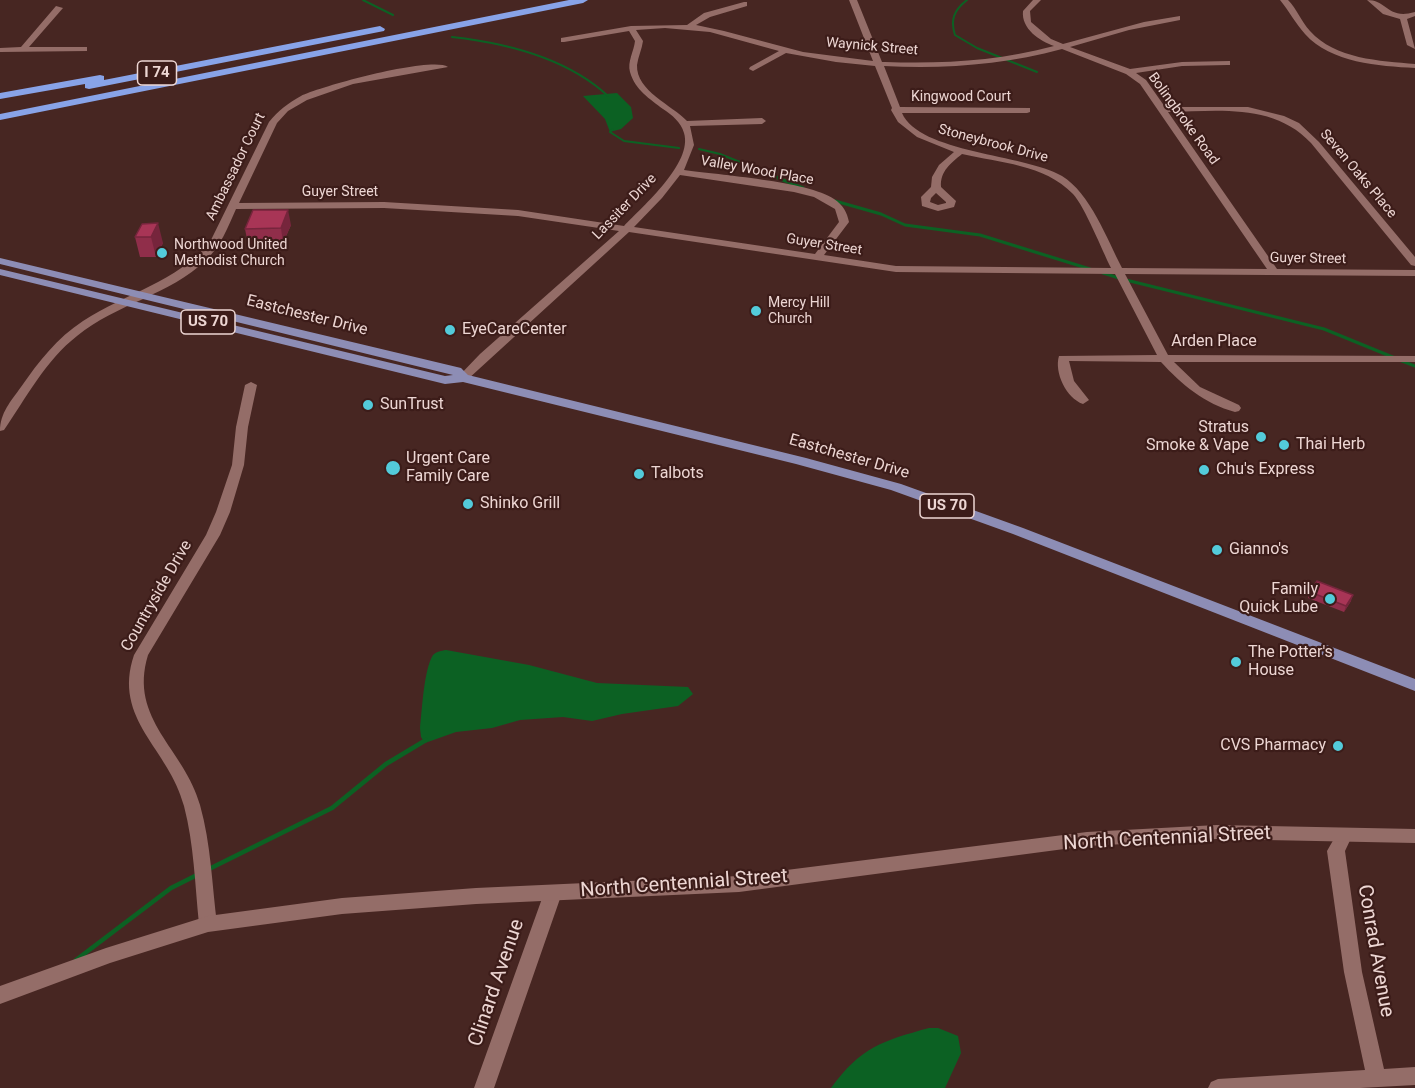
<!DOCTYPE html>
<style>
body{margin:0}
canvas{display:block;background:#472622}
</style>
<canvas width="1415" height="1088"></canvas>
<script>
const ctx = document.querySelector('canvas').getContext('2d');
ctx.lineJoin = 'round';
function fillPath(path, color) { ctx.fillStyle = color; ctx.fill(path, 'evenodd'); }
function trace(path, color, width, dash) { ctx.strokeStyle = color; ctx.lineWidth = width; ctx.lineCap = dash ? 'butt' : 'round'; ctx.setLineDash(dash || []); ctx.stroke(path); }
function drawText(font, color, halo, rows, align = 'center') {
  ctx.font = font + ' Roboto,sans-serif'; ctx.lineWidth = 4.5; ctx.setLineDash([]); ctx.textBaseline = 'middle'; ctx.strokeStyle = halo; ctx.fillStyle = color; for (const [text, x, y, turn = 0] of rows) {
    ctx.save(); ctx.translate(x, y); ctx.rotate((+turn || 0) * Math.PI / 180); ctx.textAlign = isNaN(turn) ? turn : align; if (halo) ctx.strokeText(text, 0, 0); ctx.fillText(text, 0, 0); ctx.restore();
  }
}
fillPath(new Path2D(`
 M617 93 631 107 633 118 621 129 610 132 605 119 583 96Z
 M446 650 529 665 597 683 688 687 693 694 678 706 622 714 592 721 563 717 520 720 492 728 456 732 425 743 421 737 420 728C422 710 424 669 433 655 437 651 441 651 446 650Z
 M929 1028H938L958 1036 961 1053 945 1088H831C861 1047 882 1041 929 1028Z`), '#0c6123');
trace(new Path2D(`
 M363 0 393 15
 M967 0C954 10 950 20 955 35L977 48 1037 72
 M452 37C506 43 567 58 608 96
 M613 129 610 132 624 141 679 148
 M699 149 720 154 782 179`), '#0c6123', 2);
trace(new Path2D(`
 M778 178 803 188
 M835 201 881 214 905 225 980 235 1090 269
 M1103 273 1119 278
 M1126 280 1324 329 1395 358
 M1402 361 1415 366`), '#0c6123', 3);
trace(new Path2D(`
 M209 869 332 808 386 764 426 740
 M76 960 171 888 197 875`), '#0c6123', 4.5);
fillPath(new Path2D(`
 M849 0H857L882 62H885C943 64 998 61 1054 46 1040 41 1021 29 1023 11L1033 0H1041L1030 11 1031 22 1051 39 1063 44 1144 22 1180 16V20L1129 30 1070 47 1130 69 1182 62 1230 61V65H1227L1182 66 1136 73 1146 80 1165 107H1248L1284 116 1299 123 1319 142 1415 257V266L1411 265 1311 143C1274 103 1218 111 1168 112L1277 269 1415 270V276L1125 274 1168 355 1415 356V362H1174L1200 387 1239 405 1241 408 1239 411 1235 412C1205 404 1181 384 1161 362L1069 361 1074 381 1089 400 1083 404C1066 398 1054 372 1059 356L1157 355 1115 274 896 272 629 232 467 380 463 381 457 378 480 354 619 231 518 216 384 208 236 209C228 227 221 246 206 260 170 295 116 304 77 336 46 360 26 398 4 430L0 431C0 413 11 401 21 387 39 361 57 338 83 321 126 293 177 282 210 242L269 122C278 111 288 103 301 96 322 86 431 56 448 67L353 84 307 100 288 111 277 123 239 203 384 202 518 210 624 226C643 206 693 163 684 133 681 122 672 115 663 109 650 99 635 90 630 72 627 62 634 51 635 41L629 31 564 42H561V38L631 26 687 25 704 13 744 2H747V6L710 17 696 25 724 31 803 52 873 61ZM665 28 710 32 779 51 750 67 749 69 753 71 786 53 836 62 875 66 892 108 891 110 898 122 917 137 954 152 939 165 932 177 931 187 921 197 922 206 938 211 954 207 956 201 941 187C940 171 951 163 962 154 1000 163 1044 164 1073 194 1085 207 1102 250 1111 268L896 266 824 255 849 222C847 212 843 205 834 199 808 181 719 175 684 170L694 145 690 126 762 124 766 121 762 118 687 121C672 105 636 91 637 65 638 57 642 49 643 41L636 30ZM1062 49 1126 74 1140 84 1267 269 1122 268C1107 239 1090 193 1062 176 1024 154 919 153 902 113H1027L1030 112V108L900 107 884 66C945 69 1003 65 1062 49ZM680 175 794 192 814 197 835 209 839 222 815 254 634 227 662 198ZM936 193 946 202V203L938 205 930 202 931 198Z
 M1280 0H1288C1297 9 1301 21 1310 31 1335 59 1380 61 1415 64V68C1379 66 1331 63 1305 34 1296 24 1289 11 1280 0Z
 M1367 0C1388 0 1387 20 1415 12V16L1407 19 1415 49 1407 45 1400 19 1383 14Z
 M56 6 63 8 29 47H87V51L0 52V48L21 47Z
 M251 382 257 385 248 427 244 465 230 512 220 535 148 655C128 720 185 749 200 805 211 844 212 885 217 924L214 929 208 931 202 929 199 924C195 885 194 844 184 806 169 748 112 720 134 655L206 535 216 512 232 465 236 427 245 385Z
 M1345 828 1351 830 1353 834 1345 851 1362 972 1384 1069 1415 1067V1085L1360 1088H1208L1211 1082 1218 1079 1365 1070 1344 972 1327 851 1339 830Z
 M553 886 559 888 562 893 494 1088H474L544 893 547 888Z`), '#946d68');
fillPath(new Path2D(`
 M1217 825 1415 829V843L1217 839 1087 846 739 892 476 904 342 914 208 932 110 963 0 1004V986L106 948 208 916 342 898 476 888 739 876 1087 832Z`), '#946d68');
fillPath(new Path2D(`
 M0 258 461 368 468 375 806 458 901 484 1023 528 1415 679V691L1013 534 891 490 796 464 463 382 445 384 0 275V269L445 376 453 375 0 264Z`), '#8d8db5');
fillPath(new Path2D(`
 M569 0H588L583 3 0 120V114Z
 M380 26 385 29 384 31 89 89 85 88V84L0 99V93L100 75 104 76V80Z`), '#88a3e8');
fillPath(new Path2D(`
 M142 224 163 243 156 257H140L135 237Z
 M291 225 283 243 248 244 245 229Z
 M1310 592 1351 601 1344 612 1308 598Z`), '#902e4a');
fillPath(new Path2D(`
 M288 210 291 225 283 243 281 228Z
 M158 223 163 243 156 257 151 237Z
 M1353 595 1351 601 1344 612 1346 606Z`), '#76253c');
const building = new Path2D(`
 M253 210H288L281 228 245 229Z
 M158 223 151 237H135L142 224Z
 M1317 581 1353 595 1346 606 1310 592Z`);
fillPath(building, '#a83556');
trace(building, '#76253c', 1.5);
for (const [x, y, r, color] of [
 [162,253,6,"#53cbda"],
 [756,311,6,"#53cbda"],
 [450,330,6,"#53cbda"],
 [368,405,6,"#53cbda"],
 [1261,437,6,"#53cbda"],
 [1284,445,6,"#53cbda"],
 [393,468,8,"#53cbda"],
 [1204,470,6,"#53cbda"],
 [639,474,6,"#53cbda"],
 [468,504,6,"#53cbda"],
 [1217,550,6,"#53cbda"],
 [1330,599,6,"#53cbda"],
 [1236,662,6,"#53cbda"],
 [1338,746,6,"#53cbda"]
]) { const dot = new Path2D(); dot.arc(x, y, r, 0, 2 * Math.PI); ctx.fillStyle = color; ctx.fill(dot); trace(dot, '#3c1c19', 2); }
drawText('14px', '#edd6d3', '#3c1c19', [
 ["Waynick Street",872,47,5],
 ["Kingwood Court",961,97],
 ["Bolingbroke Road",1183,119,54],
 ["Stoneybrook Drive",993,144,15],
 ["Ambassador Court",236,167,-64],
 ["Valley Wood Place",757,171,10],
 ["Seven Oaks Place",1358,174,50],
 ["Guyer Street",340,192],
 ["Lassiter Drive",625,207,-46],
 ["Guyer Street",824,245,9],
 ["Guyer Street",1308,259,1]
]);
drawText('14px', '#edd6d3', '#3c1c19', [
 ["Northwood United",174,245],
 ["Methodist Church",174,261],
 ["Mercy Hill",768,303],
 ["Church",768,319]
], 'left');
for (const [x, y, w] of [
 [157,73,39],
 [208,322,54],
 [947,506,54]
]) { const box = new Path2D(); box.roundRect(x - w / 2, y - 12, w, 24, 4.5); ctx.fillStyle = '#3c1c19'; ctx.fill(box); trace(box, '#edd6d3', 1.5); }
drawText('bold 15px', '#edd6d3', null, [
 ["I 74",157,73],
 ["US 70",208,322],
 ["US 70",947,506]
]);
drawText('16px', '#edd6d3', '#3c1c19', [
 ["Eastchester Drive",307,316,14],
 ["Arden Place",1214,342],
 ["Eastchester Drive",849,457,16],
 ["Countryside Drive",157,596,-60]
]);
drawText('16px', '#edd6d3', '#3c1c19', [
 ["EyeCareCenter",462,330],
 ["SunTrust",380,405],
 ["Stratus",1249,428,"right"],
 ["Smoke & Vape",1249,446,"right"],
 ["Thai Herb",1296,445],
 ["Urgent Care",406,459],
 ["Family Care",406,477],
 ["Chu's Express",1216,470],
 ["Talbots",651,474],
 ["Shinko Grill",480,504],
 ["Gianno's",1229,550],
 ["Family",1318,590,"right"],
 ["Quick Lube",1318,608,"right"],
 ["The Potter's",1248,653],
 ["House",1248,671],
 ["CVS Pharmacy",1326,746,"right"]
], 'left');
drawText('20px', '#edd6d3', '#3c1c19', [
 ["North Centennial Street",1167,839,-3],
 ["North Centennial Street",684,884,-4],
 ["Conrad Avenue",1375,951,80],
 ["Clinard Avenue",497,983,-71]
]);
</script>
